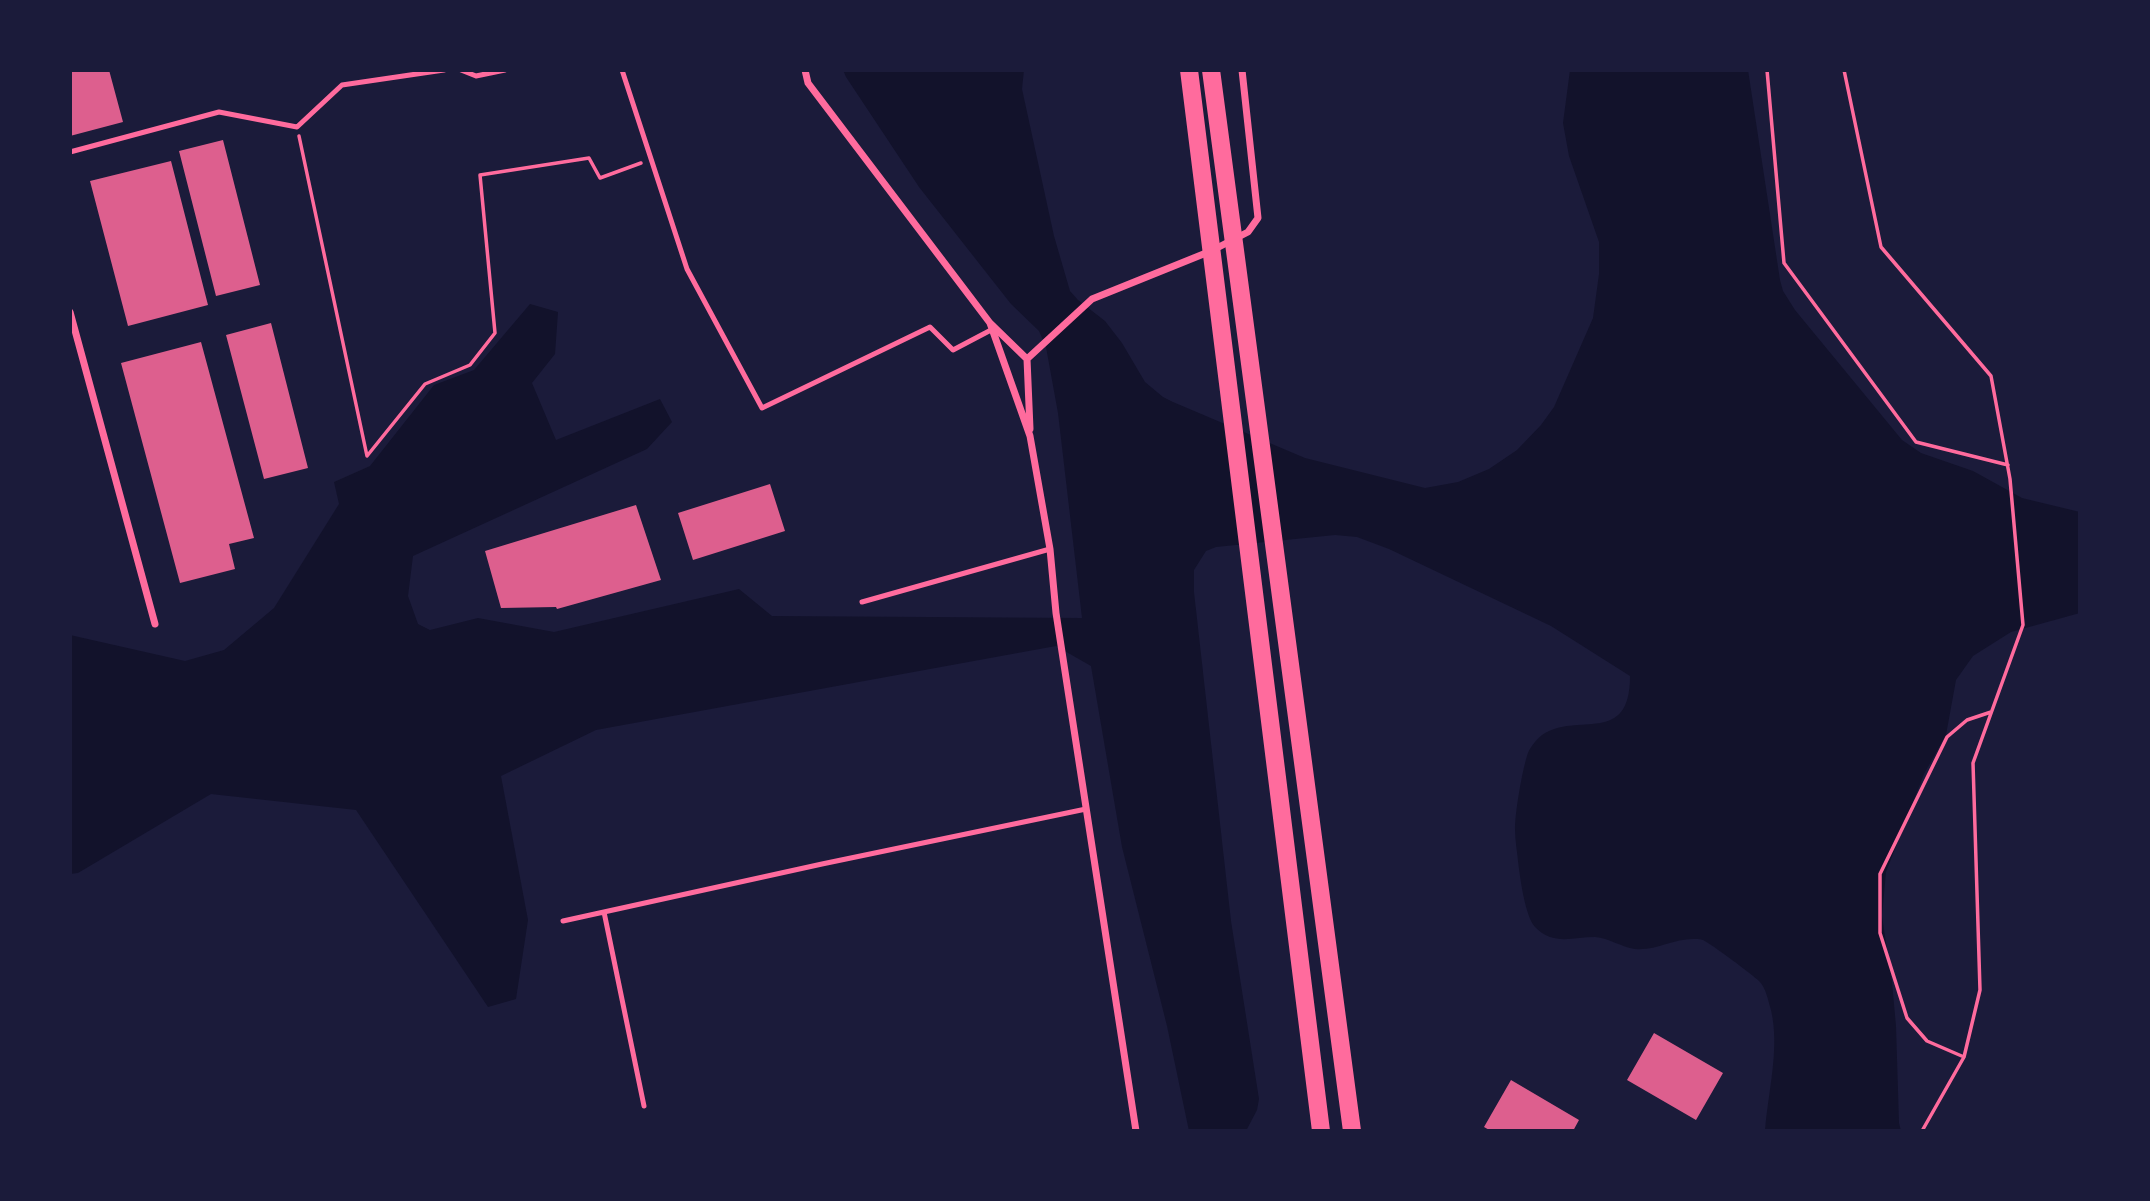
<!DOCTYPE html>
<style>
body{margin:0}
#map{position:relative;width:2150px;height:1201px;overflow:hidden;background:#1b1b3a;font-family:"Sofia Sans Condensed",sans-serif}
canvas{display:block}
.frame{position:absolute;inset:0;border:72px solid #1b1b3a;pointer-events:none}
</style>
<div id="map">
<canvas width="2150" height="1201"></canvas>
<div class="frame"></div>
</div>
<script>
const ctx = document.querySelector('canvas').getContext('2d');
ctx.lineJoin = 'round';
function fillPath(path, color) { ctx.fillStyle = color; ctx.fill(path, 'evenodd'); }
function trace(path, color, width, dash) { ctx.strokeStyle = color; ctx.lineWidth = width; ctx.lineCap = dash ? 'butt' : 'round'; ctx.setLineDash(dash || []); ctx.stroke(path); }
fillPath(new Path2D(`
 M843 70H1024L1022 89 1054 236 1070 291 1078 300 1105 321 1122 343 1145 382 1163 397 1173 402 1305 458 1425 488 1458 482 1489 469 1517 450 1541 425 1554 407 1593 318 1599 274V242L1569 156 1563 123 1570 70H1748L1780 280 1783 291 1795 310 1902 440 1921 453 1973 471 2022 498 2080 512V613L2011 632 1973 656 1956 680 1946 735 1924 774 1886 872 1882 916 1892 982 1896 1026 1899 1123 1901 1131H1765C1768 1092 1780 1049 1771 1010 1768 1000 1766 988 1759 981 1753 975 1710 943 1703 940 1701 939 1695 939 1693 939 1673 939 1655 951 1635 949 1621 947 1609 938 1595 937 1573 937 1553 946 1535 927 1525 916 1520 877 1518 861 1517 851 1515 840 1515 829 1515 812 1522 772 1527 756 1529 748 1536 740 1542 735 1577 711 1630 747 1630 676L1551 626 1389 549 1357 537 1335 535 1216 547 1206 551 1194 570V592L1231 921 1259 1099 1257 1110 1246 1131H1189L1167 1026 1122 847 1091 666 1056 646 596 730 501 776 528 920 516 999 488 1007 356 810 211 794 78 873 70 874V635L185 661 224 650 274 608 339 504 334 482 370 466 434 385 474 370 530 304 558 312 555 354 532 383 556 440 660 399 672 422 647 449 413 556 408 596 418 624 430 630 478 618 554 632 739 589 772 616 1082 618 1058 413 1046 347 1039 331 1011 304 919 187 846 77Z`), '#12122b');
fillPath(new Path2D(`
 M70 70H109L123 122 70 136Z
 M223 140 260 285 216 296 179 151Z
 M171 161 208 305 128 326 90 181Z
 M271 323 308 468 264 479 226 335Z
 M201 342 254 538 229 544 235 569 180 583 121 363Z
 M770 484 785 531 693 560 678 513Z
 M636 505 661 580 557 609 556 607 501 608 485 551Z
 M1654 1033 1723 1073 1696 1120 1627 1080Z
 M1511 1080 1579 1120 1573 1131H1491L1484 1127Z`), '#dd5f8e');
trace(new Path2D(`
 M1767 70 1784 263 1916 442 2008 465
 M1844 70 1881 247 1991 376 2010 479 2023 625 1973 763 1980 990 1964 1057 1922 1131
 M299 136 367 456 425 384 470 365 495 333 480 175 589 158 600 178 641 163
 M1964 1057 1927 1041 1907 1018 1880 933V874L1947 737 1967 720 1991 712`), '#ff6b9d', 3.5);
trace(new Path2D(`
 M461 70 476 76 505 70
 M622 70 687 269 762 408 930 327 953 350 991 330
 M70 152 219 112 297 127 342 85 444 70
 M862 602 1050 549
 M604 912 644 1106
 M563 921 822 864 1086 809`), '#ff6b9d', 5);
trace(new Path2D(`
 M805 70 808 83 990 323 1030 436 1050 549 1056 613 1136 1131
 M70 312 155 624
 M990 323 1027 359 1030 429
 M1027 359 1092 299 1211 251 1248 232 1258 218 1242 70`), '#ff6b9d', 7);
trace(new Path2D(`
 M1189 70 1321 1131
 M1211 70 1352 1131`), '#ff6b9d', 18);
</script>
